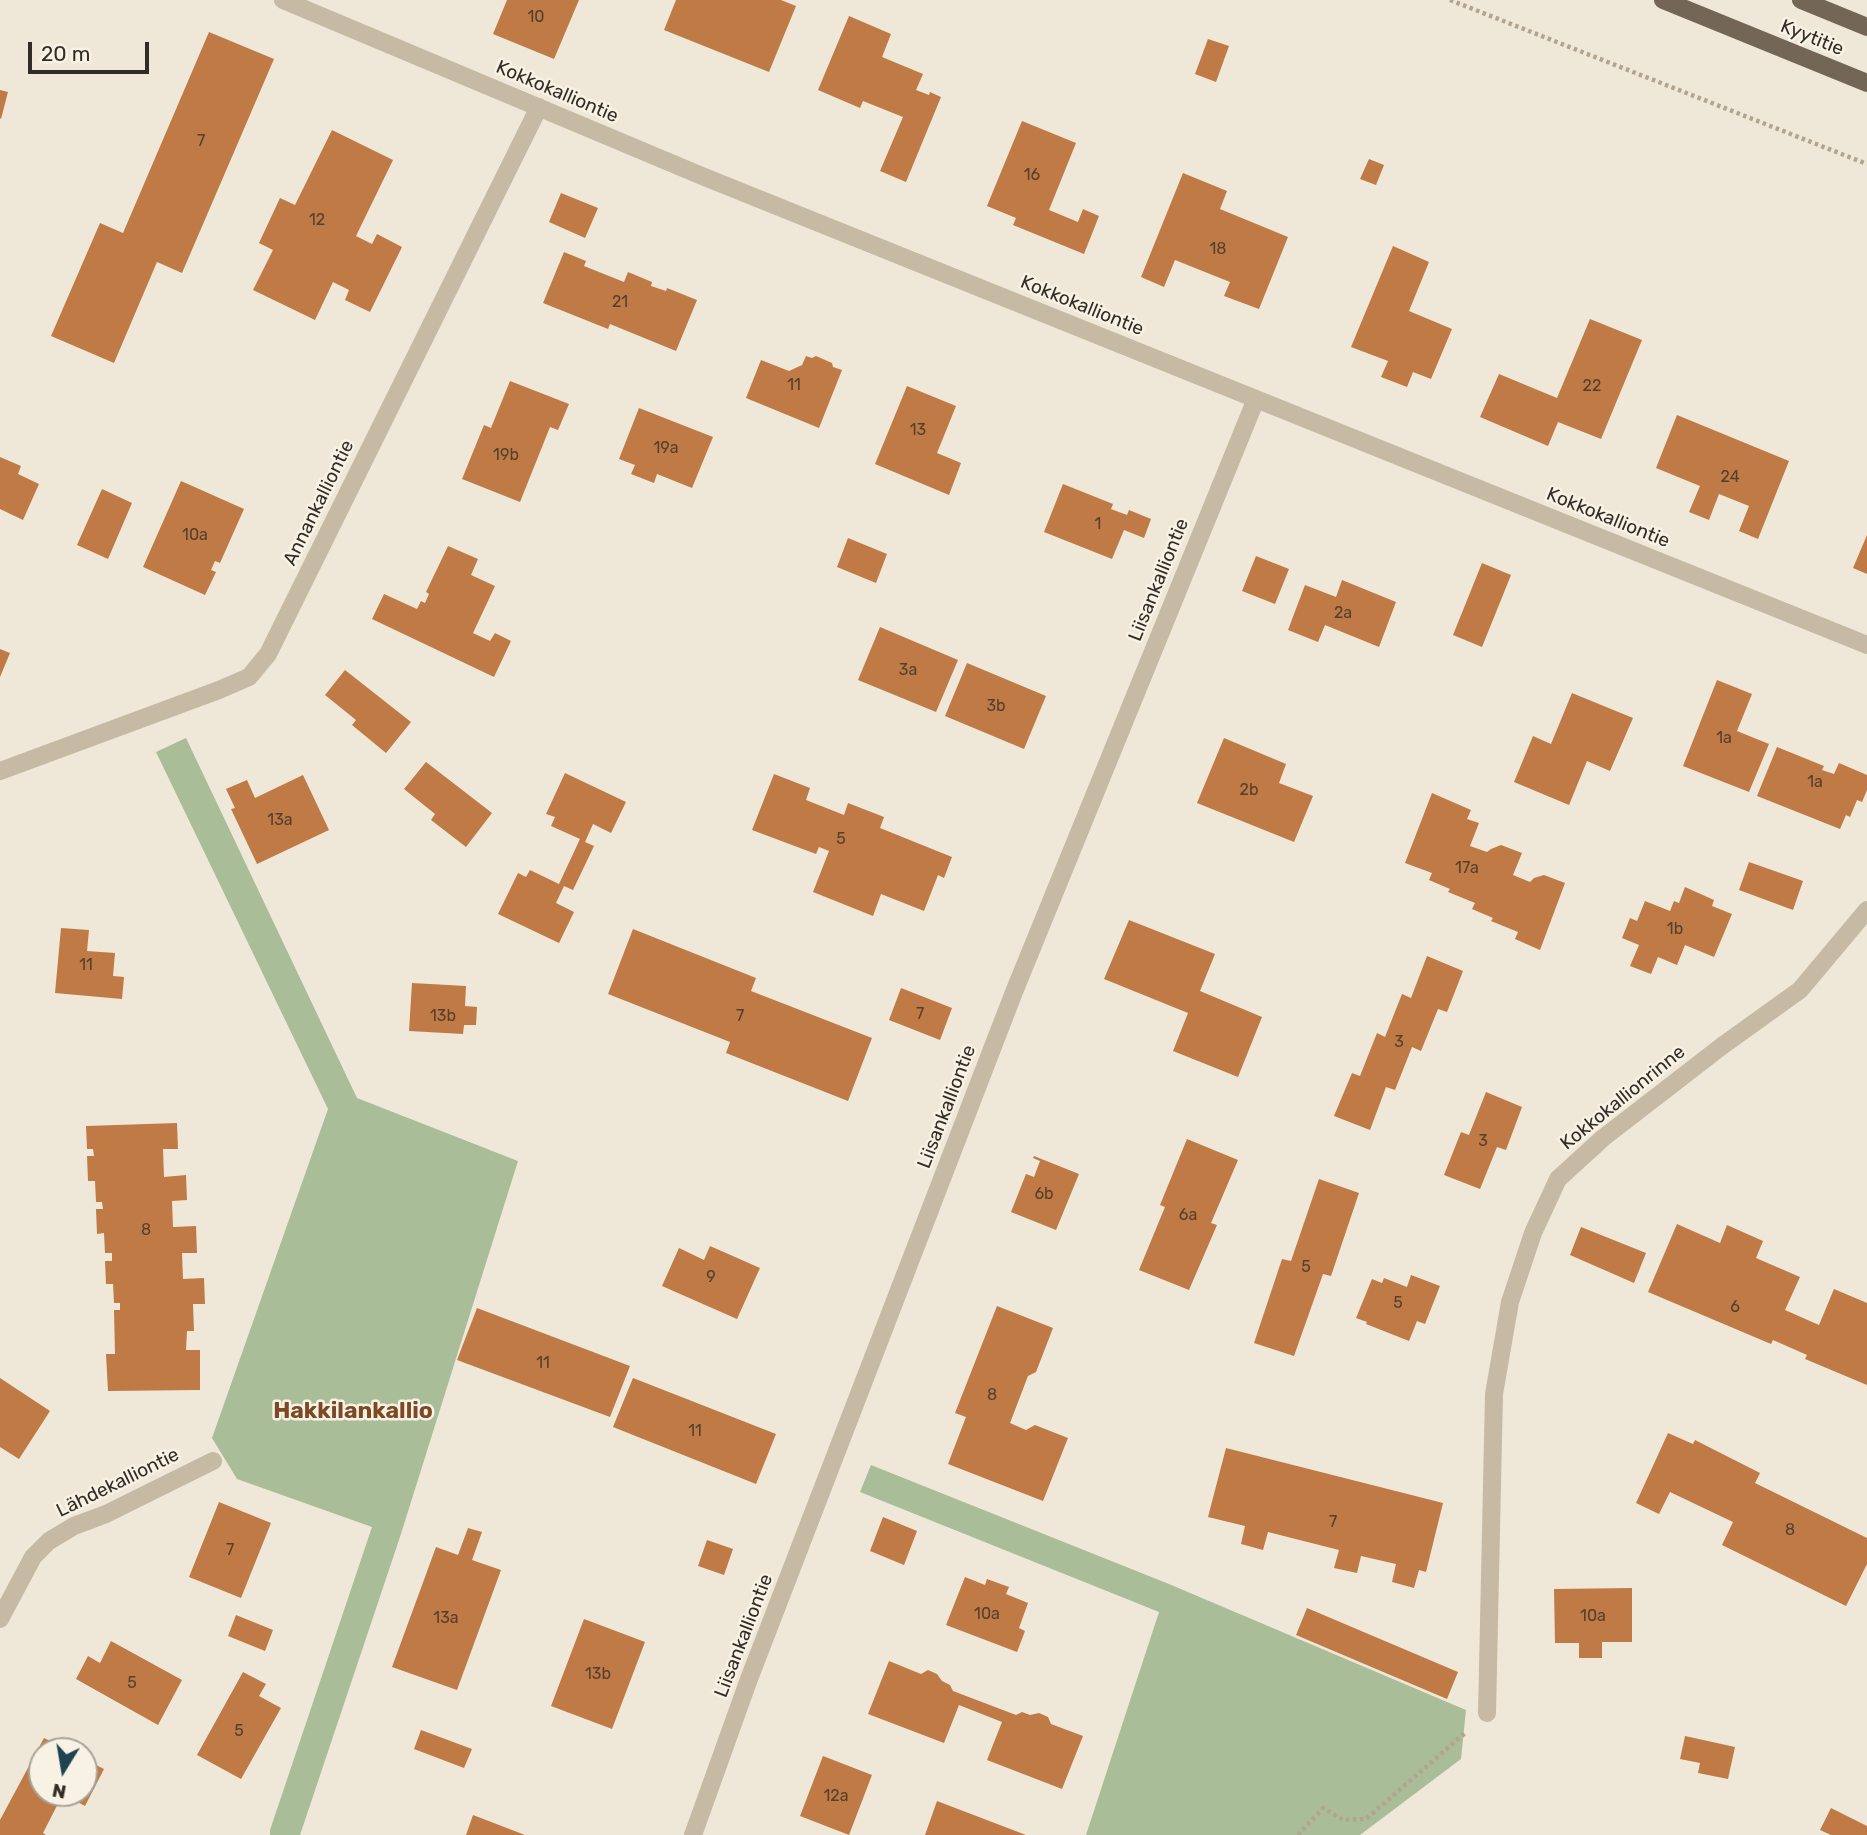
<!DOCTYPE html>
<meta charset="utf-8">
<style>
body{margin:0}
#map{position:relative;width:1867px;height:1835px;overflow:hidden;background:#efe8d8;font-family:Rubik,sans-serif}
canvas{display:block}
.north{position:absolute;left:28px;top:1737px;width:70px;height:70px;box-sizing:border-box;background:#f7f2e4;border:2px solid #a8a398;border-radius:50%;rotate:191deg;font-size:19px;font-weight:700;line-height:28px;text-align:center;color:#322c26}
.north::after{content:'';display:block;margin:auto;width:24px;height:32px;background:#1e4451;clip-path:polygon(50% 0,100% 100%,50% 72%,0 100%)}
.scale{position:absolute;left:28px;top:42px;width:121px;height:32px;box-sizing:border-box;border:4px solid #322c26;border-top:0;padding-left:9px;font-size:21px;line-height:24px;white-space:nowrap;color:#322c26;-webkit-text-stroke:5px #f7f2e4;paint-order:stroke}
</style>
<div id="map">
<canvas width="1867" height="1835"></canvas>
<div class="north">N</div>
<div class="scale">20 m</div>
</div>
<script>
const ctx = document.querySelector('canvas').getContext('2d');
ctx.lineJoin = 'round';
function fillPath(path, color) { ctx.fillStyle = color; ctx.fill(path, 'evenodd'); }
function trace(path, color, width, dash) { ctx.strokeStyle = color; ctx.lineWidth = width; ctx.lineCap = dash ? 'butt' : 'round'; ctx.setLineDash(dash || []); ctx.stroke(path); }
function drawText(font, color, halo, rows, align = 'center') {
  ctx.font = font + ' Rubik,sans-serif'; ctx.lineWidth = 5; ctx.setLineDash([]); ctx.textBaseline = 'middle'; ctx.strokeStyle = halo; ctx.fillStyle = color; for (const [text, x, y, turn = 0] of rows) {
    ctx.save(); ctx.translate(x, y); ctx.rotate((+turn || 0) * Math.PI / 180); ctx.textAlign = isNaN(turn) ? turn : align; if (halo) ctx.strokeText(text, 0, 0); ctx.fillText(text, 0, 0); ctx.restore();
  }
}
fillPath(new Path2D(`
 M186 738 357 1098 518 1161 400 1537 300 1835H270V1830L372 1527 237 1479 212 1438 328 1109 156 752Z
 M871 1465 1169 1584 1466 1710 1461 1759 1360 1835H1086L1159 1612 860 1492Z`), '#aabd99');
fillPath(new Path2D(`
 M507 0H579L554 59 493 34Z
 M676 0H781L796 6 769 72 664 30Z
 M849 16 891 34 882 57 923 74 916 90 929 95 930 92 941 97 906 182 880 171 903 117 863 101 860 108 818 90Z
 M209 32 274 59 182 273 157 262 114 363 51 336 100 223 123 233Z
 M1208 39 1229 46 1216 82 1195 74Z
 M0 90 8 92 1 119 0 118Z
 M1022 121 1076 143 1049 210 1078 222 1083 209 1099 216 1084 254 1013 225 1016 218 987 206Z
 M332 130 393 160 356 236 372 244 377 234 402 247 370 312 345 300 349 290 333 282 315 320 253 290 273 250 259 243 280 198 295 205Z
 M1369 159 1384 165 1376 185 1360 179Z
 M1183 173 1227 191 1220 209 1288 237 1259 309 1224 296 1230 282 1175 260 1164 287 1141 277Z
 M561 193 598 208 585 238 549 222Z
 M1393 246 1429 262 1409 311 1452 329 1431 379 1413 372 1407 387 1381 377 1388 361 1351 347Z
 M564 252 586 261 584 266 624 282 628 272 652 282 651 286 666 291 667 288 697 300 676 351 610 324 608 329 543 303Z
 M1590 319 1642 340 1601 439 1558 422 1548 446 1480 417 1499 374 1557 398Z
 M806 356 812 358 816 356 832 363 833 367 842 370 819 428 746 398 761 360 789 371 802 365Z
 M510 381 569 404 558 430 550 427 520 502 462 479 484 425 491 428Z
 M907 386 956 406 937 453 961 463 949 495 875 464Z
 M639 408 713 437 692 488 657 474 654 483 631 474 635 465 619 459Z
 M1677 415 1789 461 1758 539 1739 531 1749 506 1719 494 1709 520 1689 512 1700 486 1656 468Z
 M0 457 21 466 18 474 39 484 23 520 0 509Z
 M181 481 244 509 220 563 215 561 211 570 216 572 205 595 143 567Z
 M1063 484 1113 504 1111 509 1127 515 1129 510 1151 519 1144 538 1124 530 1112 559 1044 532Z
 M102 489 132 503 108 559 77 545Z
 M1867 535V574L1853 568Z
 M848 538 887 554 876 583 837 567Z
 M448 546 478 559 471 575 495 586 473 633 490 641 495 633 511 641 494 677 372 619 384 594 417 609 421 601 425 603 429 594 426 592Z
 M1256 556 1289 569 1275 604 1242 591Z
 M1482 563 1511 575 1482 647 1453 635Z
 M1342 580 1396 602 1379 647 1325 625 1318 642 1288 630 1305 585 1336 597Z
 M880 627 958 660 936 712 858 680Z
 M0 649 10 653 0 677Z
 M967 663 1046 696 1024 749 945 716Z
 M345 670 411 722 386 753 352 725 356 720 325 695Z
 M1717 680 1752 694 1737 731 1769 744 1749 792 1683 766Z
 M1572 693 1633 718 1610 771 1587 761 1569 805 1514 782 1533 736 1551 744Z
 M1224 738 1286 764 1279 783 1313 796 1294 842 1197 803Z
 M1777 747 1824 766 1822 770 1834 774 1839 763 1867 775V790L1862 802 1857 800 1850 817 1846 815 1840 829 1757 796Z
 M426 762 492 813 466 847 431 820 435 814 404 789Z
 M565 773 626 802 611 833 593 824 585 842 594 846 573 890 564 886 556 903 574 912 559 943 498 914 518 873 526 877 530 870 559 884 580 839 551 826 555 817 546 814Z
 M774 774 810 788 806 800 844 815 848 803 884 817 880 828 952 857 944 878 938 875 924 911 881 894 873 916 813 892 829 851 819 847 816 854 752 830Z
 M303 775 329 830 257 864 231 809 235 808 226 789 247 780 255 798Z
 M1432 793 1471 810 1467 819 1479 823 1470 846 1487 852 1491 849 1501 845 1522 853 1513 875 1530 882 1534 878 1544 875 1565 883 1540 950 1515 939 1518 932 1491 921 1493 918 1472 909 1475 903 1448 892 1450 889 1429 880 1432 873 1405 863Z
 M1749 862 1803 881 1793 910 1739 890Z
 M1685 887 1714 900 1712 906 1732 914 1714 957 1685 945 1677 965 1658 957 1651 974 1630 966 1639 945 1622 938 1630 918 1637 921 1645 901 1670 911 1674 901 1679 903Z
 M1129 920 1215 954 1200 991 1262 1017 1238 1077 1173 1051 1188 1013 1104 979Z
 M61 928 89 930 87 951 115 953 113 976 124 977 122 999 55 993Z
 M633 929 756 978 751 991 872 1038 848 1101 726 1053 730 1042 608 994Z
 M1427 956 1463 971 1447 1012 1438 1009 1421 1051 1412 1047 1395 1090 1386 1087 1370 1130 1334 1116 1352 1073 1360 1076 1377 1033 1385 1037 1402 994 1411 998Z
 M412 983 466 986 465 1006 477 1007 476 1025H464L463 1034 409 1031Z
 M901 988 952 1008 940 1040 889 1020Z
 M1486 1092 1522 1107 1506 1150 1497 1147 1480 1189 1444 1175 1461 1132 1469 1135Z
 M177 1123 178 1149H163L164 1177 186 1175 187 1200 172 1201 173 1227 196 1226 197 1253H182L183 1279 204 1278 205 1304H193L194 1331H187L186 1350H200V1390L108 1391 106 1354H115L114 1310H120V1303H114L113 1284H106L105 1261H112V1253H105L104 1233 97 1234 96 1209H103L102 1202H96L95 1181H88L87 1156H94L93 1149H87L86 1126Z
 M1187 1139 1238 1160 1211 1223 1217 1225 1189 1290 1139 1270 1165 1207 1160 1205Z
 M1034 1156 1079 1174 1056 1230 1011 1212 1026 1174 1034 1177 1040 1161 1033 1158Z
 M1319 1179 1359 1193 1331 1276 1323 1274 1294 1356 1254 1343 1282 1259 1291 1261Z
 M1677 1224 1720 1243 1727 1225 1763 1241 1756 1258 1800 1277 1785 1310 1819 1325 1834 1289 1867 1303V1385L1805 1359 1807 1355 1773 1340 1771 1344 1648 1292Z
 M1581 1227 1646 1253 1634 1283 1570 1255Z
 M710 1246 760 1268 737 1319 662 1286 679 1248 704 1260Z
 M1411 1275 1440 1286 1425 1324 1417 1321 1409 1341 1366 1324 1367 1322 1356 1318 1372 1279 1382 1283 1384 1278 1407 1287Z
 M997 1306 1053 1328 1036 1372 1028 1376 1010 1423 1026 1430 1035 1425 1068 1438 1043 1501 948 1464 966 1417 955 1413Z
 M477 1308 630 1366 610 1417 457 1360Z
 M0 1378 50 1411 19 1459 0 1447Z
 M633 1378 776 1434 756 1484 613 1427Z
 M1668 1433 1693 1444 1695 1440 1760 1473 1755 1483 1867 1538V1564L1846 1606 1722 1545 1733 1522 1670 1492 1659 1514 1636 1503Z
 M1226 1448 1443 1503 1426 1572 1419 1570 1414 1588 1392 1582 1396 1564 1361 1556 1357 1573 1334 1568 1339 1550 1268 1532 1263 1550 1241 1544 1245 1526 1208 1517Z
 M219 1502 271 1523 241 1598 189 1577Z
 M883 1517 917 1531 904 1565 870 1551Z
 M468 1528 482 1532 472 1560 501 1570 457 1690 392 1667 436 1547 458 1555Z
 M707 1540 733 1549 724 1575 698 1566Z
 M965 1577 985 1585 987 1579 1009 1587 1006 1594 1028 1603 1019 1628 1025 1631 1017 1652 946 1625Z
 M1632 1588V1642H1602V1658H1579V1643H1555L1554 1589Z
 M1307 1608 1458 1672 1447 1699 1296 1635Z
 M236 1615 273 1630 265 1651 228 1636Z
 M584 1619 645 1642 612 1729 551 1706Z
 M111 1641 182 1680 158 1725 76 1679 88 1656 100 1663Z
 M889 1661 921 1674 928 1670 937 1674 942 1681 950 1685 953 1691 1016 1715 1022 1712 1030 1715 1039 1713 1048 1717 1051 1724 1083 1736 1062 1789 987 1760 1002 1722 959 1705 944 1743 868 1714Z
 M243 1672 266 1684 259 1696 281 1708 241 1779 197 1755Z
 M421 1730 472 1749 464 1768 414 1749Z
 M1685 1736 1735 1747 1728 1779 1698 1773 1700 1763 1680 1759Z
 M44 1738 70 1751H42V1793H84V1759L104 1769 85 1806 63 1794 43 1833 46 1835H0V1820Z
 M823 1756 872 1775 849 1835 800 1816Z
 M937 1801 1026 1835H925Z
 M1831 1808 1867 1826V1835H1831L1820 1830Z
 M473 1815 525 1835H466Z`), '#bf7a46');
trace(new Path2D(`
 M1450 0 1867 164
 M1298 1835 1323 1808 1343 1820 1366 1819 1466 1732`), '#b2a48f', 4.5, [3.5, 3.5]);
trace(new Path2D(`
 M283 0 702 176 1867 645
 M0 771 219 690 249 677 268 654 539 107
 M0 1619 33 1557 49 1541 74 1526 106 1514 213 1461
 M1487 1713 1494 1394 1510 1302 1533 1233 1558 1179 1603 1138 1722 1046 1800 990 1867 910
 M693 1835 749 1679 1014 992 1256 399`), '#c6baa5', 18);
trace(new Path2D(`
 M1663 0 1867 83
 M1801 0 1867 27`), '#736657', 18);
drawText('16px', '#55402e', null, [
 ["10",536,17],
 ["7",201,141],
 ["16",1032,175],
 ["12",317,220],
 ["18",1218,249],
 ["21",620,302],
 ["11",794,385],
 ["22",1592,386],
 ["13",918,430],
 ["19a",666,448],
 ["19b",506,455],
 ["24",1730,477],
 ["1",1098,524],
 ["10a",195,535],
 ["2a",1343,613],
 ["3a",908,670],
 ["3b",996,706],
 ["1a",1724,738],
 ["1a",1815,782],
 ["2b",1249,790],
 ["13a",280,820],
 ["5",841,839],
 ["17a",1467,868],
 ["1b",1675,929],
 ["11",86,965],
 ["7",920,1014],
 ["13b",443,1016],
 ["7",740,1016],
 ["3",1399,1042],
 ["3",1483,1141],
 ["6b",1044,1194],
 ["6a",1188,1215],
 ["8",146,1230],
 ["5",1306,1267],
 ["9",711,1277],
 ["5",1398,1303],
 ["6",1735,1307],
 ["11",543,1363],
 ["8",992,1395],
 ["11",695,1431],
 ["7",1333,1522],
 ["8",1790,1530],
 ["7",230,1550],
 ["10a",987,1614],
 ["10a",1593,1616],
 ["13a",446,1618],
 ["13b",598,1674],
 ["5",132,1683],
 ["5",239,1731],
 ["12a",836,1796]
]);
drawText('19px', '#322c26', '#f7f2e4', [
 ["Kyytitie",1812,38,22],
 ["Kokkokalliontie",557,92,23],
 ["Kokkokalliontie",1082,306,22],
 ["Annankalliontie",319,503,-64],
 ["Kokkokalliontie",1608,518,22],
 ["Liisankalliontie",1159,580,-68],
 ["Kokkokallionrinne",1623,1098,-39],
 ["Liisankalliontie",947,1107,-69],
 ["Lähdekalliontie",118,1483,-26],
 ["Liisankalliontie",744,1636,-69]
]);
drawText('bold 23px', '#7c4924', '#f7f2e4', [
 ["Hakkilankallio",353,1411]
]);
</script>
